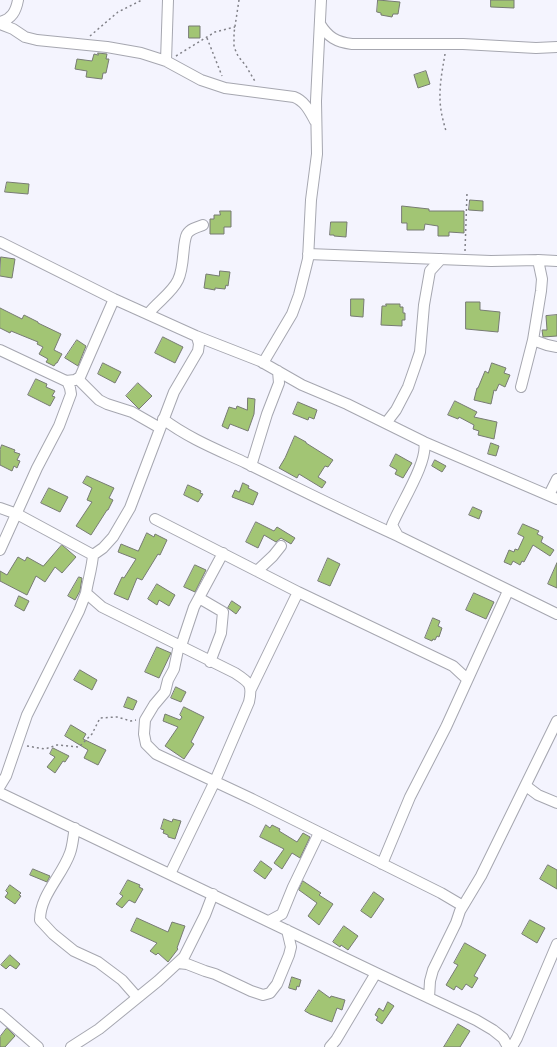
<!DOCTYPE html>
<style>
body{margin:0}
canvas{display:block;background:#f4f4fe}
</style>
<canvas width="557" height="1047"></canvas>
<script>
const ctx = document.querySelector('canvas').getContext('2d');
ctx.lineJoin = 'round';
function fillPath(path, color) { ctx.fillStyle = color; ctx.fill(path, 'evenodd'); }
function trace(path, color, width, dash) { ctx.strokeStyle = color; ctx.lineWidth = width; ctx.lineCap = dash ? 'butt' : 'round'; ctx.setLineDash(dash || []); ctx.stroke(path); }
const building = new Path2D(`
 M378 0 400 2 398 14H393L392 17 381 15V13L377 12Z
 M491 0H514V8L491 7Z
 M189 26H200V38H189Z
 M98 53 107 54 106 59H109L106 73H103L102 79 86 77 87 71 75 69 77 59 92 61 94 54 98 55Z
 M426 71 430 84 418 88 414 75Z
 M7 182 29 184 28 194 5 192Z
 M470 200 483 201V211L469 210Z
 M402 206 429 209V211H464V233L449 232V236H438V226L425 224 424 230H407V223H402Z
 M220 211H231V227H224V234H210V219H214V215H220Z
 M331 222H347L346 237 334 236V235H330Z
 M1 257 15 259 12 278 0 276Z
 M220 271 230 272 228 286 226 285 225 289 215 288V290L204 288 206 274 219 276Z
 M351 299H364L363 317 351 316Z
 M466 302H480V310L500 312 498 332 466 329Z
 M386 304H400V307H403V313H405V320H402V326L381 325 382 306H386Z
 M0 308 22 319 24 315 38 322V323L61 334 54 350 62 354 57 363H56L54 366 46 362 48 359 39 354 43 347 37 344 38 342 11 331 10 333 0 328Z
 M557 315V336L543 337 542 330H547L546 316Z
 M163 337 183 347 175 363 155 353Z
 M77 340 86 346 78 366 65 358Z
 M103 363 121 372 115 383 98 374Z
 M492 363 506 368 504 373 510 375 505 387 499 384 496 391 494 390 491 404 474 400 477 388H478L485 371 488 373Z
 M36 379 47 384 46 387 55 391 52 396 55 397 50 406 28 395Z
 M138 383 152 396 139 409 126 396Z
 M248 398 255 399 254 414 248 431 230 424 228 429 222 426 229 407 236 409 237 406 247 410Z
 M455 401 477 412 474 417 497 422 494 439 478 435 479 431 473 429 474 425 459 417 458 419 448 415Z
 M298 402 317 410 314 419 309 417 308 420 293 414Z
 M295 436 306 442V443L333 460 328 467 325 466 318 477 326 482 322 488 299 474 297 478 279 468 285 458Z
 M491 443 499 446 496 456 488 454Z
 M2 445 15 450 14 452 20 454 17 460 20 461 17 468 14 466 12 471 0 465V450Z
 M396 454 412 463 403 478 395 474 397 470 390 466Z
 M435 460 446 466 442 472 432 466Z
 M87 476 114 488 109 498 113 500 108 510H107L91 535 76 526 92 502 87 500 92 488 83 483Z
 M243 483 249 486 248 488 258 493 253 505 232 497 235 490 239 492Z
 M188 485 201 491 200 493 203 494 198 502 184 495Z
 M49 488 68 497 60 512 41 503Z
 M473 507 482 511 479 519 469 515Z
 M256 522 274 531 277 527 295 538 291 544 281 538 276 542 264 535 258 548 246 542Z
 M523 524 539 531 537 534 543 537 541 542 554 550 550 556 533 545 524 562 522 561 520 565 513 561 511 565 504 562 509 550 514 552 515 549 518 550 524 537 518 534Z
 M147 533 154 537 155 534 167 540 160 555 158 554 142 580 137 578 128 600 114 594 122 577 124 578 136 559 118 552 121 544 138 551Z
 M62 545 76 557 62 573 55 567 45 582 36 576 27 595 0 581V571L7 575 18 557 25 561 27 557 43 566Z
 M328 558 340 564 330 586 318 581Z
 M557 563V588L548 584Z
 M195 565 206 570 195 592 184 587Z
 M79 577 82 578 80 591 75 600 68 596Z
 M157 584 175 595 169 606 159 600 157 605 148 599Z
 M474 593 494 602 486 619 466 610Z
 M19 596 29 601 24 611 15 606Z
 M232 601 241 607 236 614 228 608Z
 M433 618 440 621 438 626 442 628 439 637 437 636 435 640 433 639 432 641 425 638Z
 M157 647 171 653 159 678 145 672Z
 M80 670 97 680 92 690 74 680Z
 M176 687 186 692 181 702 171 698Z
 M128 697 137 701 133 710 124 707Z
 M184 707 204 717 191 742 194 744 184 759 165 746 178 727 163 721 165 714 180 720 182 717 180 715Z
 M71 725 86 734 83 739 106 750 98 765 84 758 88 750 65 736Z
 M53 748 69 756 65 762 63 761 55 773 47 767 55 757 50 754Z
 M164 819 172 822 173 819 181 821 175 839 168 837V835L163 833 164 830 161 829Z
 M266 825 270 828 272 825 280 829 279 831 297 842 303 833 310 837 300 858 292 853 282 869 274 863 284 849 260 837Z
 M261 861 272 869 265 879 254 871Z
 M548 865 557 870V889L540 879Z
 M33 869 50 876 47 882 30 875Z
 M128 880 140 885 139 887 143 889 135 903 129 900 122 908 116 904 123 896 120 894Z
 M303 881 321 893 319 895 333 904 319 925 308 916 317 903 299 890Z
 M10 885 21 893 19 895 21 896 15 904 5 897 8 893 6 891Z
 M374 892 384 899 371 918 361 911Z
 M137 918 168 932 172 922 185 926 177 948 178 949 168 962 158 953 156 955 150 951 157 943 131 931Z
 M530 920 545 928 537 943 522 934Z
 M344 926 358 936 348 950 341 945 340 947 333 942Z
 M465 943 486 955 474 976 478 978 472 988 466 984 462 990 456 986 454 990 446 985 458 965 454 963Z
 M10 955 20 964 16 969 10 965 6 969 1 965Z
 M292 977 301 980 299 987 297 986 296 990 289 988Z
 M319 990 330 998 331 996 345 1000 342 1010 337 1008 332 1022 310 1014 305 1011Z
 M388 1002 394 1006 382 1024 376 1020 378 1017 375 1015 379 1008 383 1011Z
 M458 1024 470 1031 460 1047H444Z
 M7 1028 15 1036 5 1047H0V1037Z`);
fillPath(building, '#a2c574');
trace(building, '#777b73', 1);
const minor = new Path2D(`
 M0 22C12 19 16 11 18 0
 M0 24 13 29 25 37 37 40 107 47 141 53 166 61 201 80 225 88 294 97C305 101 310 112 315 121
 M320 24C328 37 336 42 352 44H463L536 48 557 47
 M166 61 168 0
 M0 242 114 299 196 336 260 361 302 385 347 404 424 442 557 499
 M308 254 491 261 538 260 557 261
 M148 314C157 302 172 293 178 280 185 266 182 243 187 234 190 229 197 227 203 225
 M533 340 547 345 557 347
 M0 350 66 381 75 380 80 377 114 299
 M263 363 292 314 299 295 308 259 311 200 317 154 316 101 321 0
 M78 379 99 400 107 404 132 412 160 428
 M521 387 533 340 541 291 542 279 538 260
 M163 419C188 438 218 450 246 463 297 488 347 513 398 536
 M386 423 396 410 408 387 415 367 420 352 424 305 430 271 441 259
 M424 442C429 461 400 505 392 525L398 536 557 614
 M251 466 267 414 279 383 278 371
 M549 495 557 479
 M0 508 17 514 93 555C92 568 88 580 86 593L102 607 235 673C249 682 253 684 249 702L215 781 170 874
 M155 519 298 592 453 666 467 679
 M0 550 37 468 59 426 71 394 70 388 67 381
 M93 555 103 548 113 537 130 508 174 392 198 351 199 344 197 337
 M257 571 273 556 281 546
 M199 598 223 612 221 633 210 662
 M179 645 174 669 168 680 165 692 154 705 145 720 144 734 146 744 156 754 252 799 441 893 463 906
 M181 646 194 607 223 553
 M251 689 298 592
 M0 786 6 776 27 715 79 611 86 593
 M526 786 538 795 557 803
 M0 793 376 973 476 1020 493 1030 503 1038 508 1047
 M75 828C73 836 73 845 70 853 62 876 40 895 40 920L53 934 74 951 98 962 122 980 137 997
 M382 864 410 797 446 727 508 591
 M269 921 282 914 293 887 319 833
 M178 963 187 964 205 971 215 974 251 991 263 995 270 993 277 984 289 955 291 947 287 930
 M429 998 430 981 433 970 456 923 460 911 481 876 557 721
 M0 1014 38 1047
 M71 1047 99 1029 158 981 184 957 205 915 213 894
 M330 1047 336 1040 376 973
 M512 1047 517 1038 557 944`);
trace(minor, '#a6a7b0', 12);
trace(new Path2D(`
 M239 0 234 33V47L238 56 246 66 256 83
 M90 36 118 12 142 0
 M207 38 222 76
 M445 54C442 72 438 91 441 110 442 117 444 124 446 131
 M176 56 215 32 235 27
 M465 251 467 193
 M27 746 45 749 57 745 79 747 92 734 100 718 117 717 131 721 136 720`), '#818188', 1.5, [2, 3]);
trace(minor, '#fff', 10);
</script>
